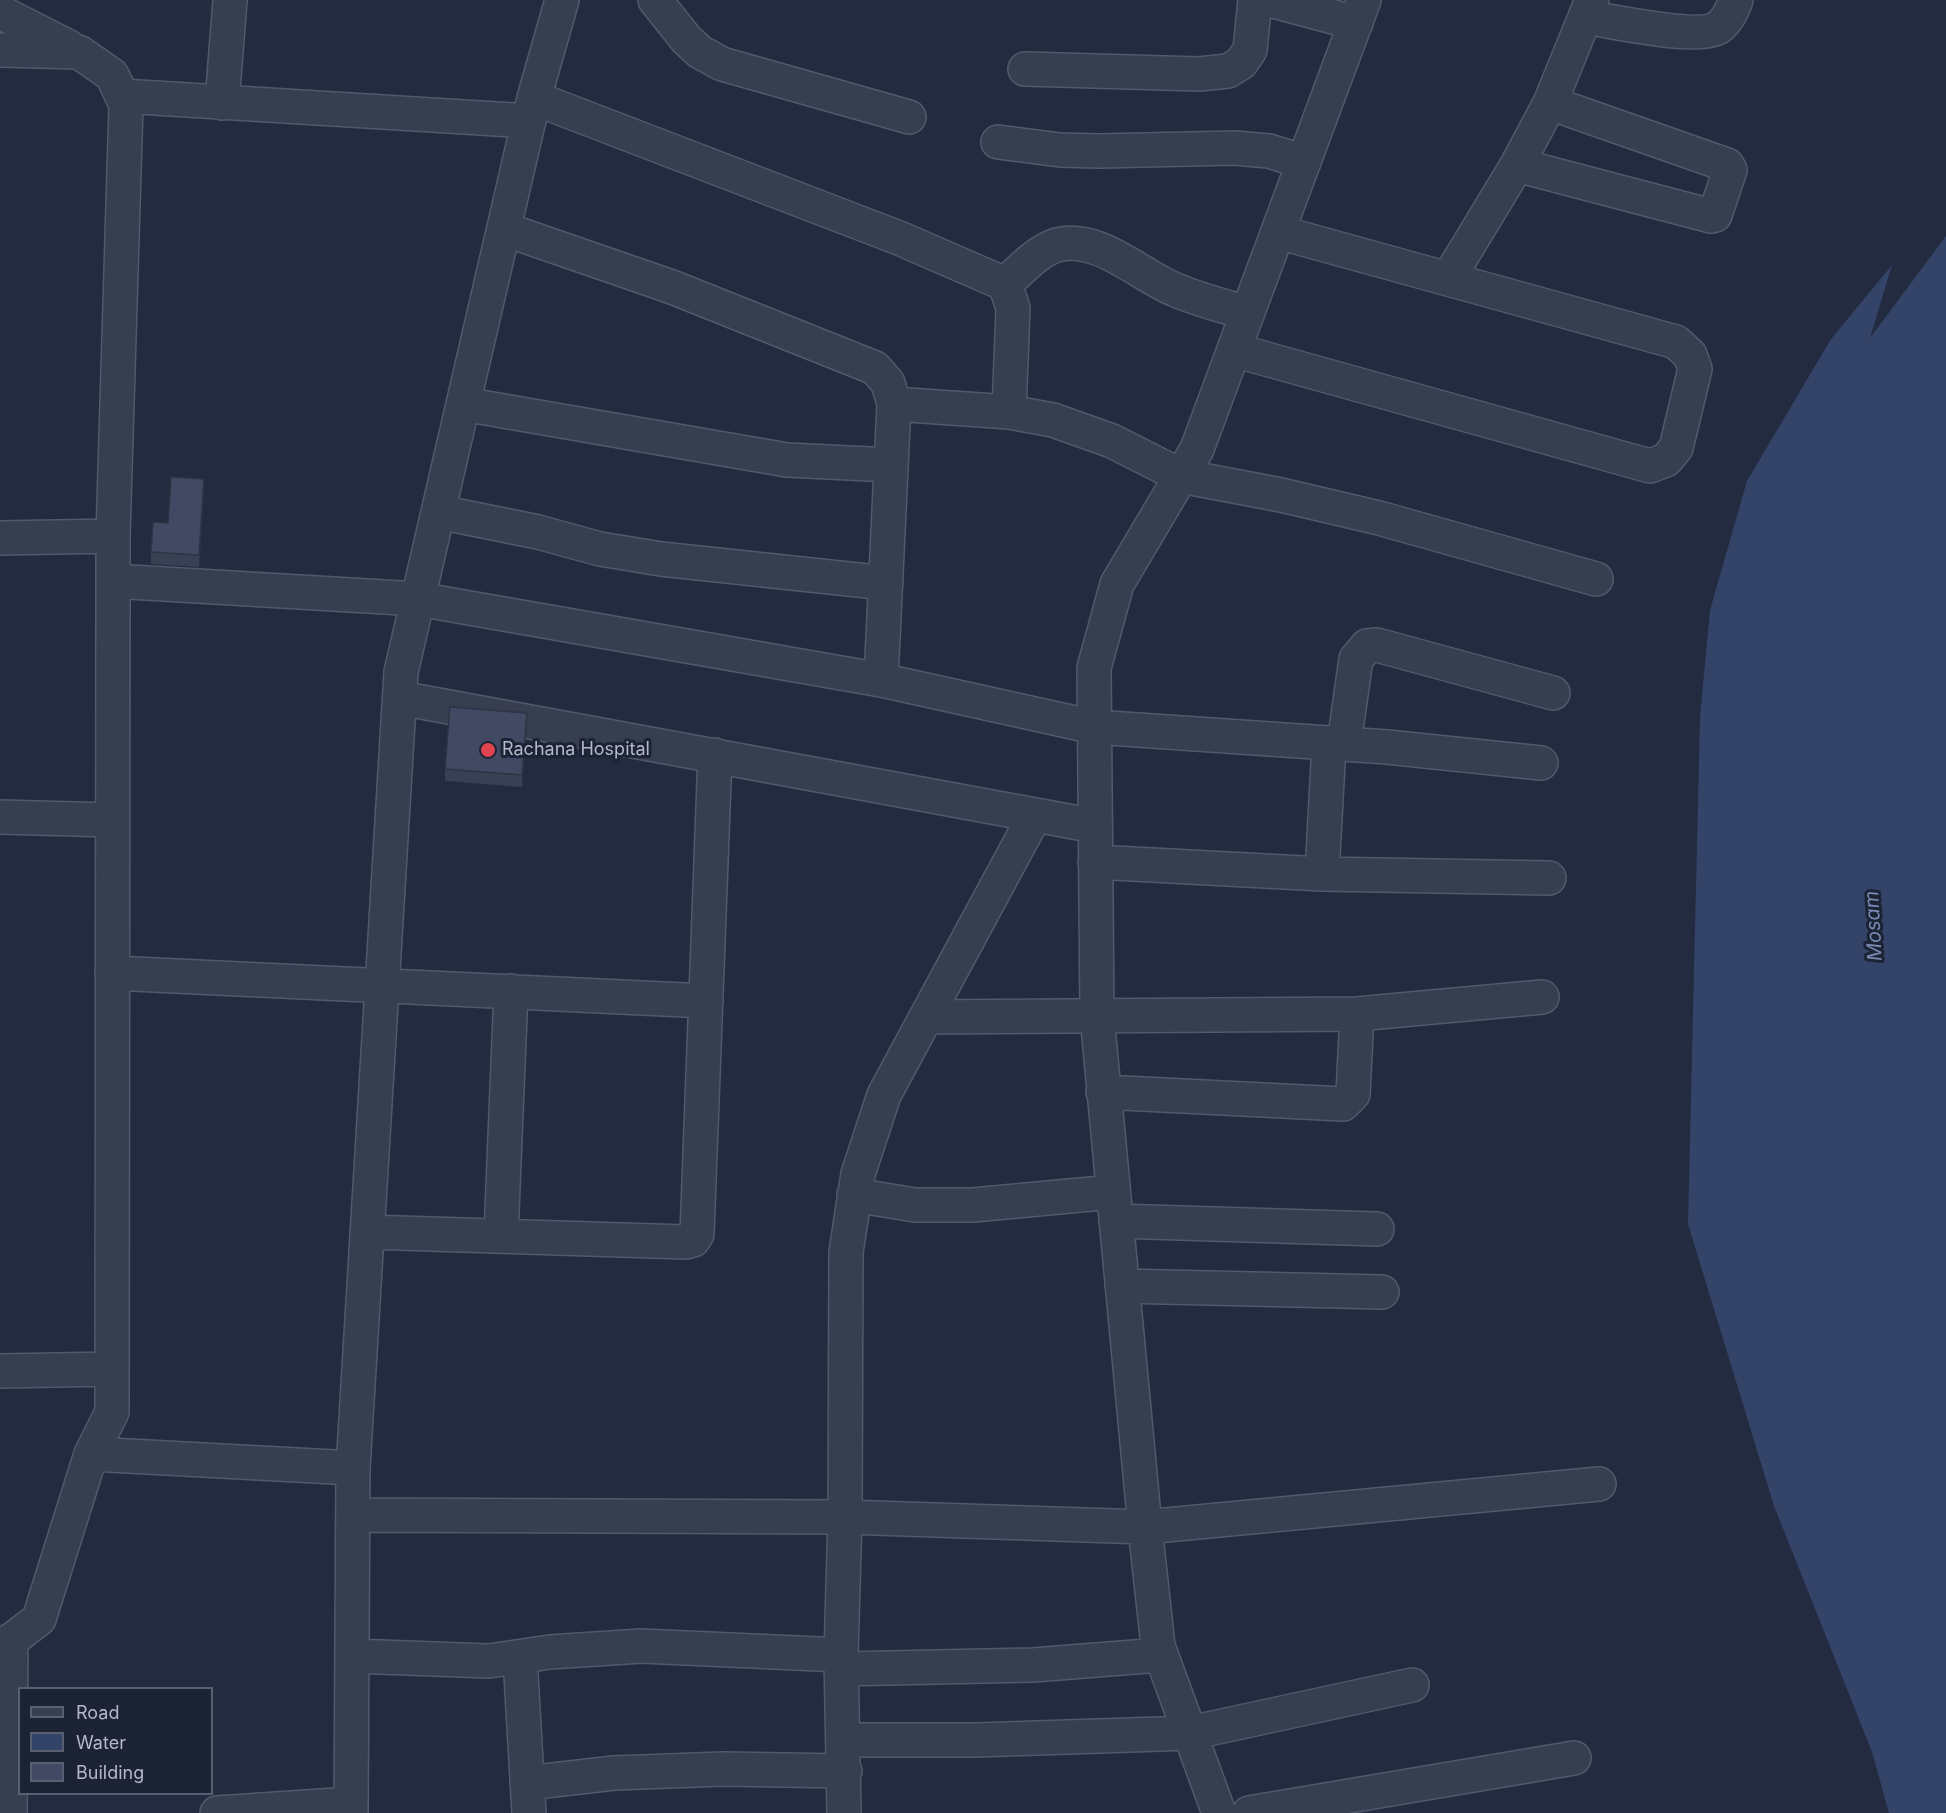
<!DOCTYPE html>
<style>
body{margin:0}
#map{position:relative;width:1946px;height:1813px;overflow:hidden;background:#222b40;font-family:Inter,sans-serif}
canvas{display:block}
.legend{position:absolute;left:18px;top:1687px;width:195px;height:108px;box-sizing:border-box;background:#1b2335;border:2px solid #585f71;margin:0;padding:8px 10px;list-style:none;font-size:18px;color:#b3b9cb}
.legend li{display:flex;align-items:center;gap:12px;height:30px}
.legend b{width:30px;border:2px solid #585f71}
</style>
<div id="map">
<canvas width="1946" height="1813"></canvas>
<ul class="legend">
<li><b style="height:8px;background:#363e50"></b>Road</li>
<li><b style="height:16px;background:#344368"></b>Water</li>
<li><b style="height:16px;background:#414a62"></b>Building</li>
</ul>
</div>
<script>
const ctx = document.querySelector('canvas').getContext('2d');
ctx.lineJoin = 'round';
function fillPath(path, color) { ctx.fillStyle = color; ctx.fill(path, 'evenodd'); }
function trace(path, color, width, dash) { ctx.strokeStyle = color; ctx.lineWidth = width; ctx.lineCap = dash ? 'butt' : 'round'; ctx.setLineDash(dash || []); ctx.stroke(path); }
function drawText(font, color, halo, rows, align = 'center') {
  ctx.font = font + ' Inter,sans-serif'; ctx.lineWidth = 6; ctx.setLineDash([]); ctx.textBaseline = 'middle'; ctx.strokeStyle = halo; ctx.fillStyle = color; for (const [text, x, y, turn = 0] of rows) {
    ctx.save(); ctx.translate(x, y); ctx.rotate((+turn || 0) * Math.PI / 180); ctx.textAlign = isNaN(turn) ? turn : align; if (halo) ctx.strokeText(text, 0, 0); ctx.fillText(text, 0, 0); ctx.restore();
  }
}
fillPath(new Path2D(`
 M1946 236V1813H1889L1872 1752 1774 1506 1688 1224 1700 717 1710 610 1747 481 1831 339 1892 265 1870 338Z`), '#344368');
const street = new Path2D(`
 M655 0 686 39 700 52 722 64 909 117
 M1270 0 1356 23
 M0 12 69 47
 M1585 17C1611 21 1699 41 1719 27 1728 20 1732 10 1736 0
 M0 50 79 52 112 75 126 105 113 536
 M1025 69 1199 74 1228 71 1241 63 1250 50 1255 0
 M122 96 529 121
 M534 98 899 238 1005 284 1013 308 1009 412
 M222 103 230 0
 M998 142 1060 150 1099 151 1234 148 1269 151 1304 162
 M1517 165 1711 216 1715 215 1730 170 1727 165 1550 103
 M504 229 672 287 875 368 888 383 894 404 881 680
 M1448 279 1517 165 1550 103 1592 0
 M1005 284C1020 271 1037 251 1057 245 1099 234 1140 276 1176 290 1199 300 1224 306 1247 313
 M1234 350 1650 466 1666 460 1676 448 1695 369 1690 355 1676 342 1278 232
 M463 404 787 460 891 465
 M894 404 1009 412 1053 420 1112 441 1181 476 1281 495 1379 518 1596 579
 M439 512 538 532 600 549 661 559 886 583
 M0 538 113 536V581L112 1412 91 1454 39 1619 0 1649
 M113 581 418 599 881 680 1094 727 1387 747 1541 763
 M400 698 1095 826
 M1344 744 1356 659 1367 646 1377 645 1553 693
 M0 817 112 820
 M1095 862 1322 874 1549 878
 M1322 874 1329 744
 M112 973 706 1001
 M926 1017 1357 1014 1542 997
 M1103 1092 1343 1104 1353 1094 1357 1014
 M854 1195 915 1205H973L1113 1192
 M1116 1221 1377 1229
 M367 1232 686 1242 693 1240 697 1234 715 755
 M501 1236 511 991
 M1122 1286 1382 1292
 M0 1371 112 1369
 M91 1454 353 1468
 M353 1515 845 1517 1145 1527 1599 1484
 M352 1656 489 1661 550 1652 641 1646 841 1655
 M520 1658 529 1813
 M841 1669 1033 1665 1160 1655
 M844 1740H976L1190 1733 1412 1685
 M527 1783 614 1773 723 1769 845 1771
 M10 1813 11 1640
 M217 1813 351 1804
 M351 1813 353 1468 401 672 534 98 562 0
 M844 1813 841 1655 845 1517 846 1252 858 1174 884 1095 1035 815
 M1219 1813 1158 1646 1145 1527 1097 1016 1094 668 1117 584 1197 449 1364 0
 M1249 1813 1574 1758`);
trace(street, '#51596b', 36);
trace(street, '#363e50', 33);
fillPath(new Path2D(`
 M204 492 199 567 151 564V552L168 523Z
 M527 725 522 787 445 781V769Z`), '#384054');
fillPath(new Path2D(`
 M204 479V492L199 567V555Z
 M527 713V725L522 787V775Z`), '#2e3445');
const building = new Path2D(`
 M171 477 204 479 199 555 151 552 153 522 168 523Z
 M450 707 527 713 522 775 445 769Z`);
fillPath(building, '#414a62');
trace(building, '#2e3445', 1.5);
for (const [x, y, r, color] of [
 [488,750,8,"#e0444e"]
]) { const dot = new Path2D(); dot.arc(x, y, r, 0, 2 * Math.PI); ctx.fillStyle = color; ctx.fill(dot); trace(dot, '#1b2335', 2); }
drawText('18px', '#b3b9cb', '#1b2335', [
 ["Rachana Hospital",502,750]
], 'left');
drawText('italic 20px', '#788ab4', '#1b2335', [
 ["Mosam",1874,926,-93]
]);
</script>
